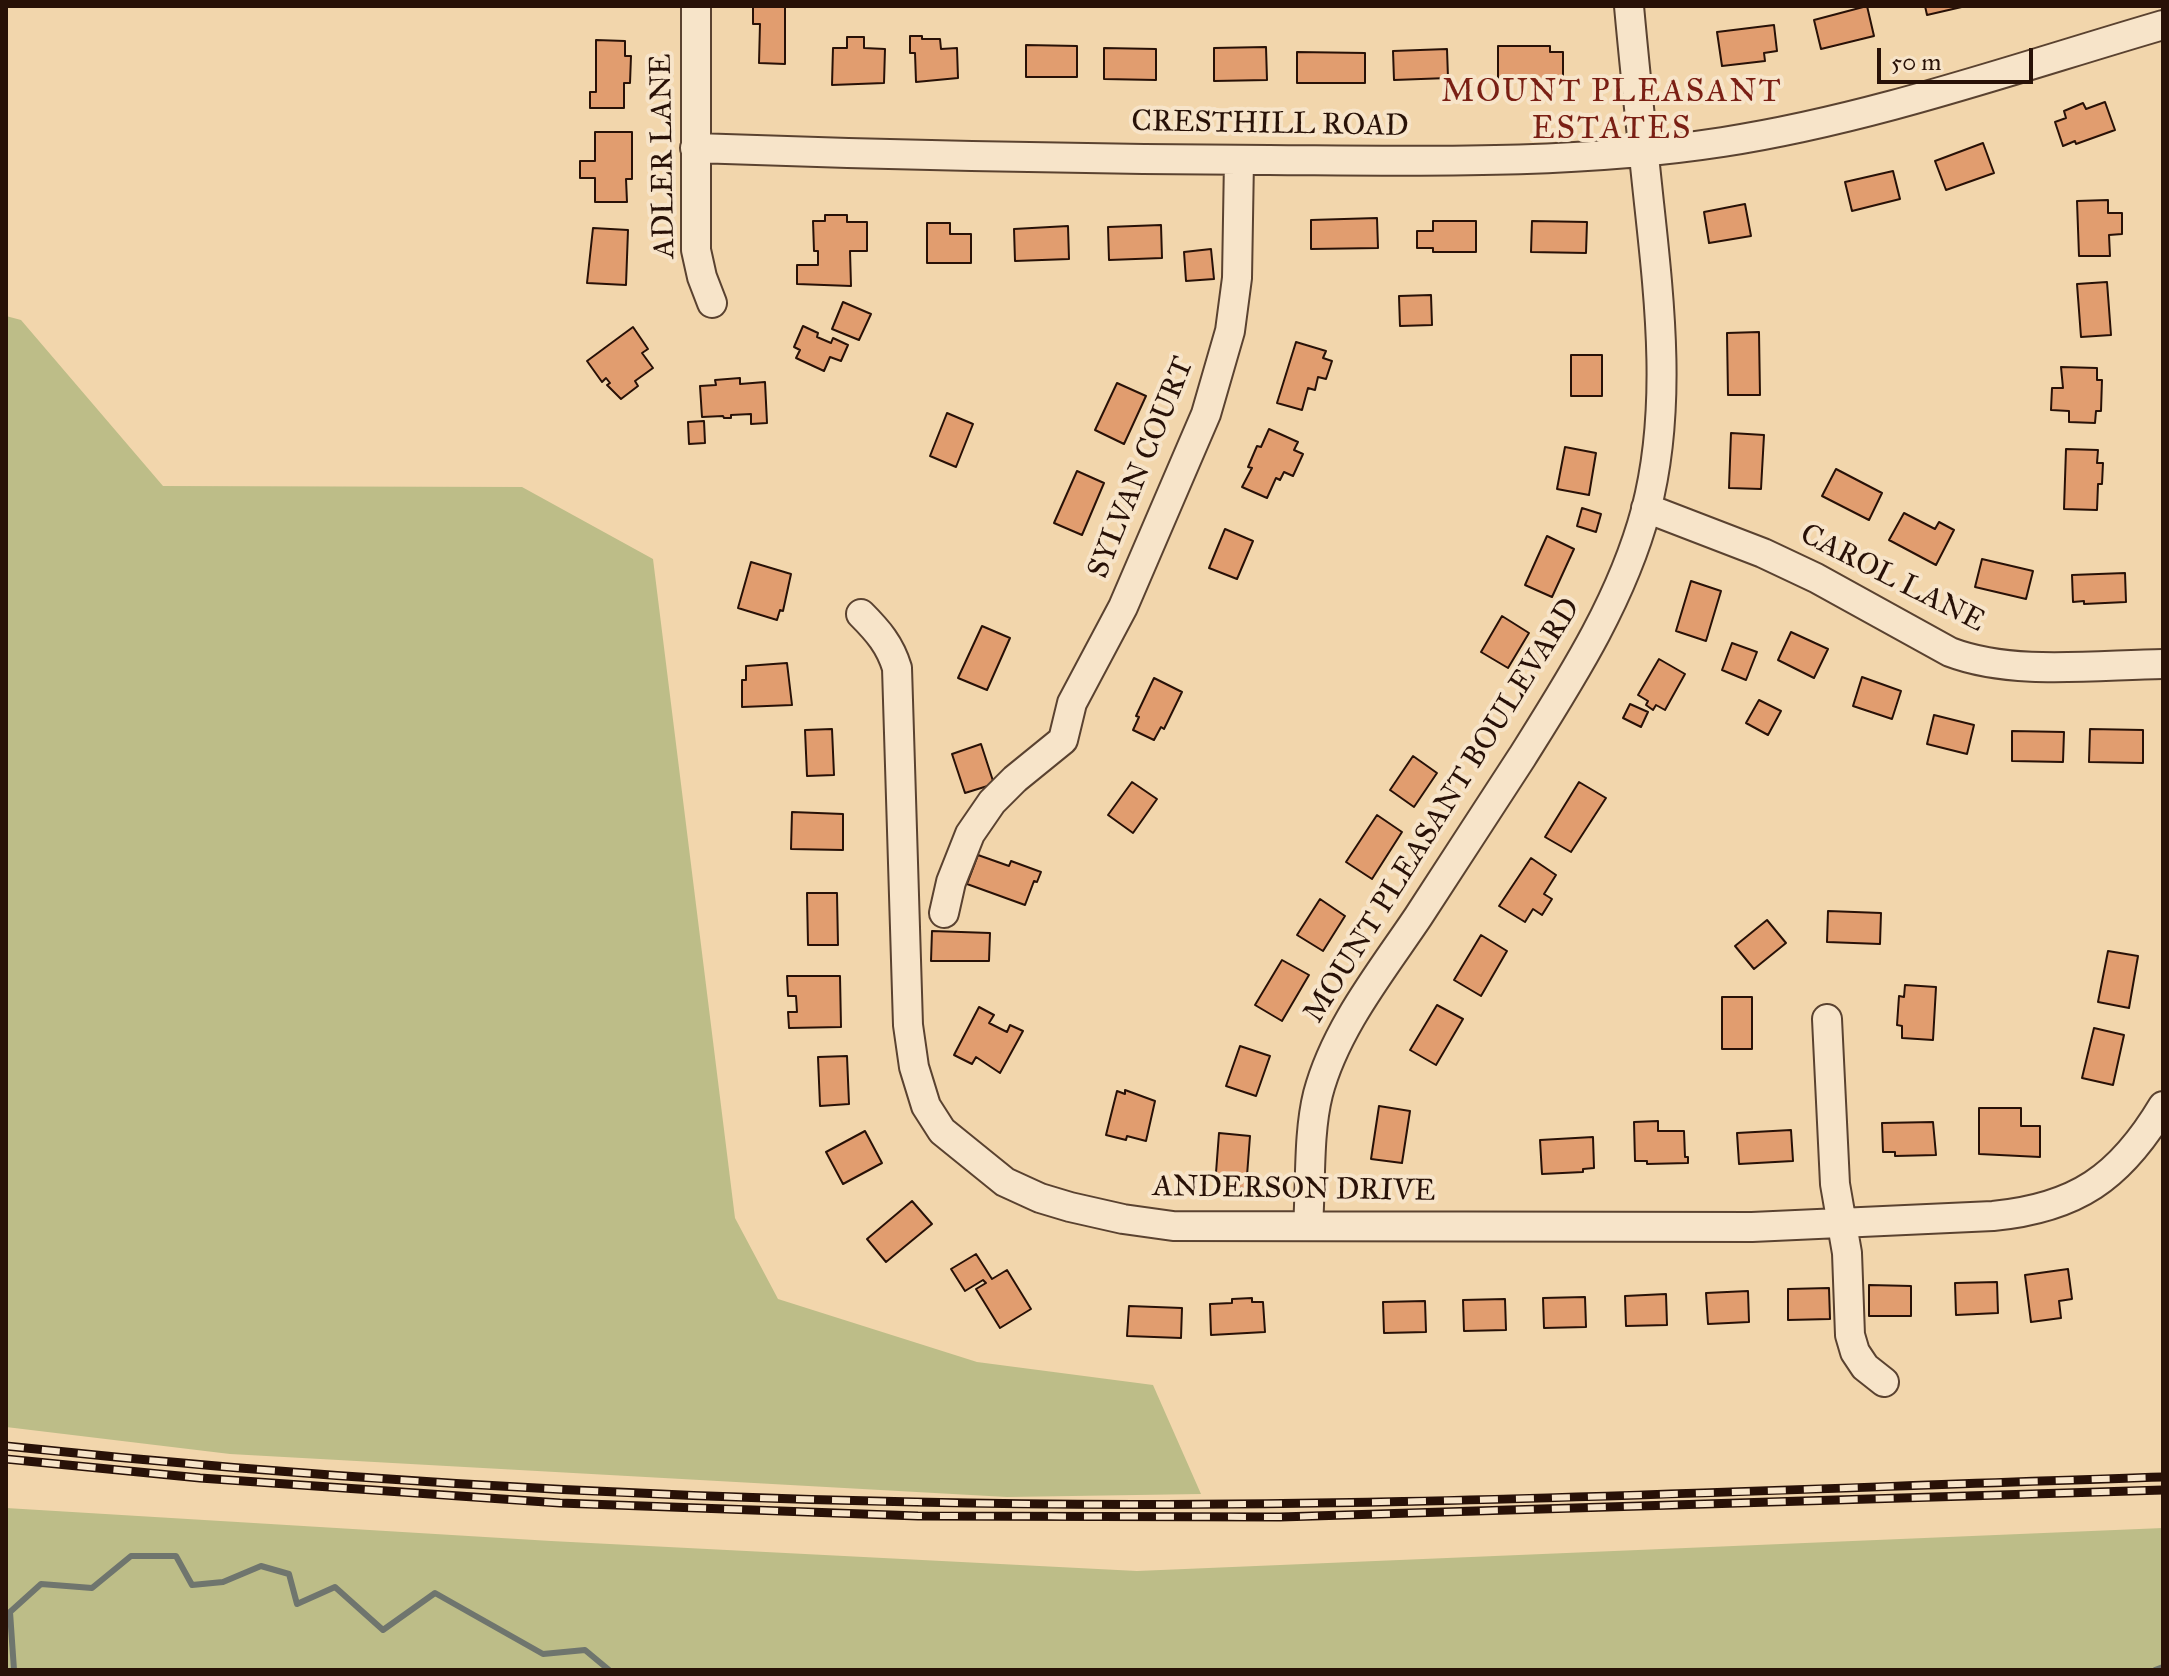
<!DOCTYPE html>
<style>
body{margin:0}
#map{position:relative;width:2169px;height:1676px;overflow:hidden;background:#f2d6ac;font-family:"IM FELL Great Primer",serif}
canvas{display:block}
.frame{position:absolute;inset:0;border:8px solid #281107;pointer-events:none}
.scale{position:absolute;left:1877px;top:48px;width:156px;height:36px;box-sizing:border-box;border:4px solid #281107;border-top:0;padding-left:10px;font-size:24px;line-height:28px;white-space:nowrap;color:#281107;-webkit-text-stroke:6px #f7e4c9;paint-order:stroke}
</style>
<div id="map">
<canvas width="2169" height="1676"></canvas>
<div class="frame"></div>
<div class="scale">50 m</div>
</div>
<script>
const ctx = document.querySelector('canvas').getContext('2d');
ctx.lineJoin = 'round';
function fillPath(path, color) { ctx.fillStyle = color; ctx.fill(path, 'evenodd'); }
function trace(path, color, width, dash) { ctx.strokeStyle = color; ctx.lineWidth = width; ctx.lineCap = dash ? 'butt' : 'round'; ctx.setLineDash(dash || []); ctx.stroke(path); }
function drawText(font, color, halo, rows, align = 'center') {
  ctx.font = font + ' "IM FELL Great Primer",serif'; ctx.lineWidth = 8; ctx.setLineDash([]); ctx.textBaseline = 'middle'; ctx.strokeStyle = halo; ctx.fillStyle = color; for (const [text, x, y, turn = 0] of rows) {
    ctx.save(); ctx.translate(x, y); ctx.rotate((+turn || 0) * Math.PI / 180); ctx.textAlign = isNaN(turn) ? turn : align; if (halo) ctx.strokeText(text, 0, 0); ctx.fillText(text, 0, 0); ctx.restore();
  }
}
fillPath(new Path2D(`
 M6 316 21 320 163 486 522 487 653 559 735 1218 778 1299 977 1362 1153 1385 1201 1494 1007 1497 230 1454 6 1427Z
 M6 1508 551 1541 1137 1571 2163 1528V1670H6Z`), '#bdbd88');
trace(new Path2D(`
 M14 1670 10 1612 41 1584 92 1588 131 1556H176L192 1585 223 1582 261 1566 289 1574 297 1604 335 1587 383 1630 435 1593 543 1654 585 1650 609 1670
 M2155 1670 2163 1667`), '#6f756e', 6);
const building = new Path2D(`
 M753 6H785V64L759 63 760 24H753Z
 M1867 6 1874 36 1821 49 1814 20Z
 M1925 6H1966L1927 15Z
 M1774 25 1777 51 1764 53 1765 61 1722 66 1717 32Z
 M910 36H922V39H940L941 49 957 48 958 78 916 82 915 53H910Z
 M847 37H864V48L885 49 884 83 832 85 833 48H847Z
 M596 40 625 41V56H631L630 83H624V108H590V92H596Z
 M1026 45 1077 46V77H1026Z
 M1498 46H1550V52H1563V80L1498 79Z
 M1266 47 1267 80 1214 81V48Z
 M1104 48 1156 49V80L1104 79Z
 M1447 49 1448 78 1394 80 1393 51Z
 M1297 52 1365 53V83H1297Z
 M2105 102 2115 130 2076 144 2075 141 2063 146 2055 122 2066 118 2064 111 2083 103 2086 109Z
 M595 132H632V179H626L627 202H595V178H580V161H595Z
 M1983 143 1994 173 1946 190 1935 161Z
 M1893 171 1900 199 1852 211 1845 182Z
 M2108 200V213H2122V234L2109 235 2110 256H2079L2077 201Z
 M1745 204 1751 236 1709 243 1704 212Z
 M825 215H847V222H867V251H850L851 286 797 284V265H818V251H814L813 221H825Z
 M1377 218 1378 248 1311 249V220Z
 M1433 221H1476V252H1433V248H1417V231H1433Z
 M1532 221 1587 222 1586 253 1531 252Z
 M927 223H950V234H971V263H927Z
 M1161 225 1162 258 1109 260 1108 227Z
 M1068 226 1069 259 1015 261 1014 229Z
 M593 228 628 230 626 285 587 283Z
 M1211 249 1214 279 1186 281 1184 252Z
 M2107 282 2111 335 2081 337 2077 284Z
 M1431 295 1432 325 1400 326 1399 296Z
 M843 302 871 314 859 340 832 329Z
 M803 326 818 333 817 337 831 343 833 338 848 345 841 361 830 357 824 371 796 358 800 350 794 347Z
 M633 327 648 349 642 353 653 368 635 381 638 386 621 399 607 385 610 383 606 378 602 382 587 361Z
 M1759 332 1760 395H1728L1727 333Z
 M1296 342 1326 351 1323 358 1332 361 1326 379 1318 377 1315 390 1308 388 1302 410 1277 403Z
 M1571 355H1602V396H1571Z
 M2061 367 2097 368V380H2102L2101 411H2096L2095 423 2069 422V411L2051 410 2052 388H2063Z
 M740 378V384L765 382 767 423 751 424V414L731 415V418H724L723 416 702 417 700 386 716 385 715 380Z
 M1117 383 1146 396 1124 444 1095 430Z
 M947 413 973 424 956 467 930 456Z
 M704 421 705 443 689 444 688 422Z
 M1269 429 1298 442 1294 450 1303 454 1293 476 1284 472 1280 480 1276 478 1267 498 1242 487 1252 468 1248 467 1257 446 1261 447Z
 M1731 433 1764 435 1761 489 1729 488Z
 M1565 447 1596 453 1589 495 1557 489Z
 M2066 449 2098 450 2097 463H2103L2102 484H2098L2097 510 2064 509Z
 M1836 469 1882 493 1869 520 1822 496Z
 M1077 471 1104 483 1082 535 1054 523Z
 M1582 508 1601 514 1596 532 1577 526Z
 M1904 513 1935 529 1939 522 1954 530 1936 565 1889 540Z
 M1225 529 1253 541 1237 579 1209 568Z
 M1547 536 1574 549 1552 597 1525 585Z
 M1982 559 2033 571 2026 599 1975 587Z
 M751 562 791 574 783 611 780 610 777 620 738 608Z
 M2125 573 2126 602 2084 604V601L2073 602 2072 575Z
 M1691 581 1721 591 1706 641 1676 631Z
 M1502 616 1529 633 1508 668 1481 652Z
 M982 626 1010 638 987 690 958 678Z
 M1791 632 1828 649 1814 678 1778 660Z
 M1732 643 1757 652 1746 680 1722 670Z
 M1659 659 1685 674 1665 710 1656 705 1653 710 1646 705 1648 701 1638 695Z
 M787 663 792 705 742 707V680H746V666Z
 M1862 677 1901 691 1892 719 1853 706Z
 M1154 678 1182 692 1164 729 1161 727 1154 740 1133 730 1139 717 1136 716Z
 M1759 700 1781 711 1768 735 1746 723Z
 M1630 704 1648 712 1641 727 1623 718Z
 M1934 715 1974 725 1967 754 1927 744Z
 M832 729 834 775 807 776 805 730Z
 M2090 729 2143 730V763L2089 762Z
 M2012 731 2064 732 2063 762 2012 761Z
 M981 744 994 784 965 793 952 754Z
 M1413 756 1437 773 1414 807 1390 790Z
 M1132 782 1157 799 1133 833 1108 815Z
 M1579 782 1606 798 1571 852 1545 837Z
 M792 812 843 814V850L791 849Z
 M1377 815 1402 832 1372 879 1346 862Z
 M978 855 1009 866 1011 861 1041 872 1037 882 1034 881 1025 905 967 884Z
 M1531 858 1556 875 1544 894 1552 899 1542 915 1533 909 1525 922 1499 906Z
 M807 893H837L838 945H808Z
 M1320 899 1345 916 1323 951 1297 935Z
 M1828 911 1881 913 1880 944 1827 942Z
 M1767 920 1786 943 1754 969 1735 946Z
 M932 931 990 933 989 961H931Z
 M1481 935 1507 951 1481 996 1454 980Z
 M2108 951 2138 956 2129 1008 2098 1002Z
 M1282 960 1309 975 1282 1021 1255 1005Z
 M787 976H840L841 1027 789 1028 788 1012H797L796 996H788Z
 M1905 985 1936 987 1933 1040 1902 1038V1026L1897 1025 1899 996 1904 997Z
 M1722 997H1752V1049H1722Z
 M1437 1005 1463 1019 1436 1065 1410 1050Z
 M979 1007 994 1015 989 1023 1007 1032 1010 1025 1023 1031 1000 1073 976 1057 972 1064 954 1055Z
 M2094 1028 2124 1035 2113 1085 2082 1078Z
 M1240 1046 1270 1056 1256 1096 1226 1086Z
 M847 1056 849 1104 820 1106 818 1057Z
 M1125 1090 1155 1101 1146 1141 1127 1136 1126 1140 1106 1135 1117 1091 1125 1094Z
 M1379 1106 1410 1111 1402 1163 1371 1159Z
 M1979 1108H2021V1126H2040V1157L1979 1154Z
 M1658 1121V1131H1684L1685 1157H1688V1163L1647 1164V1161H1635L1634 1122Z
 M1933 1122 1936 1155 1895 1156V1152H1883L1882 1123Z
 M1791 1130 1793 1161 1739 1164 1737 1133Z
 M865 1131 882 1163 843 1184 826 1152Z
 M1219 1133 1250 1136 1246 1189 1215 1186Z
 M1593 1137 1594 1168 1583 1169V1172L1542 1174 1540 1140Z
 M912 1201 932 1224 886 1262 867 1239Z
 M976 1254 992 1279 1007 1270 1031 1309 1000 1328 976 1289 986 1283 983 1280 965 1291 951 1269Z
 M2068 1269 2072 1299 2059 1301 2061 1318 2031 1322 2025 1275Z
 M1997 1282 1998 1313 1956 1315 1955 1283Z
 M1869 1285 1911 1286V1316H1869Z
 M1829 1288 1830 1319 1788 1320V1289Z
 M1748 1291 1749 1322 1708 1324 1706 1293Z
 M1666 1294 1667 1325 1626 1326 1625 1296Z
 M1585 1297 1586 1327 1544 1328 1543 1298Z
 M1252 1298V1302H1263L1265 1332 1211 1335 1210 1304 1232 1303V1299Z
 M1505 1299 1506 1330 1464 1331 1463 1300Z
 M1425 1301 1426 1332 1384 1333 1383 1302Z
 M1129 1306 1182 1308 1181 1338 1127 1336Z`);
fillPath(building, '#e19d6f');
trace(building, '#281107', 2);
const minor = new Path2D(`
 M696 6V250L702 277 712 303
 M695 148C886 155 1078 159 1269 160 1421 161 1573 165 1723 142 1872 119 2019 67 2163 25
 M1646 508 1763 553 1816 578 1950 652C2013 676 2095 665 2163 664
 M861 614C878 631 890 645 897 668L908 1025 914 1067 926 1106 942 1131 1005 1182 1040 1198 1070 1207 1123 1219 1173 1226 1752 1227 1993 1216C2076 1208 2120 1178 2163 1106
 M944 913 951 882 970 834 992 802 1015 779 1063 740 1072 703 1123 607 1206 414 1230 331 1237 278 1239 160
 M1827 1019 1835 1184 1847 1253 1850 1335 1855 1352 1865 1367 1884 1382
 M1308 1226C1311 1184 1308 1134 1318 1094 1335 1029 1381 972 1418 917 1453 864 1487 810 1522 757 1571 679 1622 600 1646 510 1672 411 1660 304 1649 203 1642 137 1635 72 1629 6`);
trace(minor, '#5a4230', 32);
trace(minor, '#f7e4c9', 28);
const rail = new Path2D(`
 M6 1446C308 1478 612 1496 915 1502 1331 1512 1748 1490 2163 1477
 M6 1459 200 1478 560 1503 918 1516 1280 1517 2163 1490`);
trace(rail, '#281107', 9);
trace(rail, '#f7e4c9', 6, [18]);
drawText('30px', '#281107', '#f7e4c9', [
 ["CRESTHILL ROAD",1270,125,1],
 ["ADLER LANE",664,156,-91],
 ["SYLVAN COURT",1142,468,-68],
 ["CAROL LANE",1892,579,27],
 ["MOUNT PLEASANT BOULEVARD",1443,811,-58],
 ["ANDERSON DRIVE",1294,1190,1]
]);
ctx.letterSpacing = '2px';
drawText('32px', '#7a1f14', '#f7e4c9', [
 ["MOUNT PLEASANT",1612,93],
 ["ESTATES",1612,130]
]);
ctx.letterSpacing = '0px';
</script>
